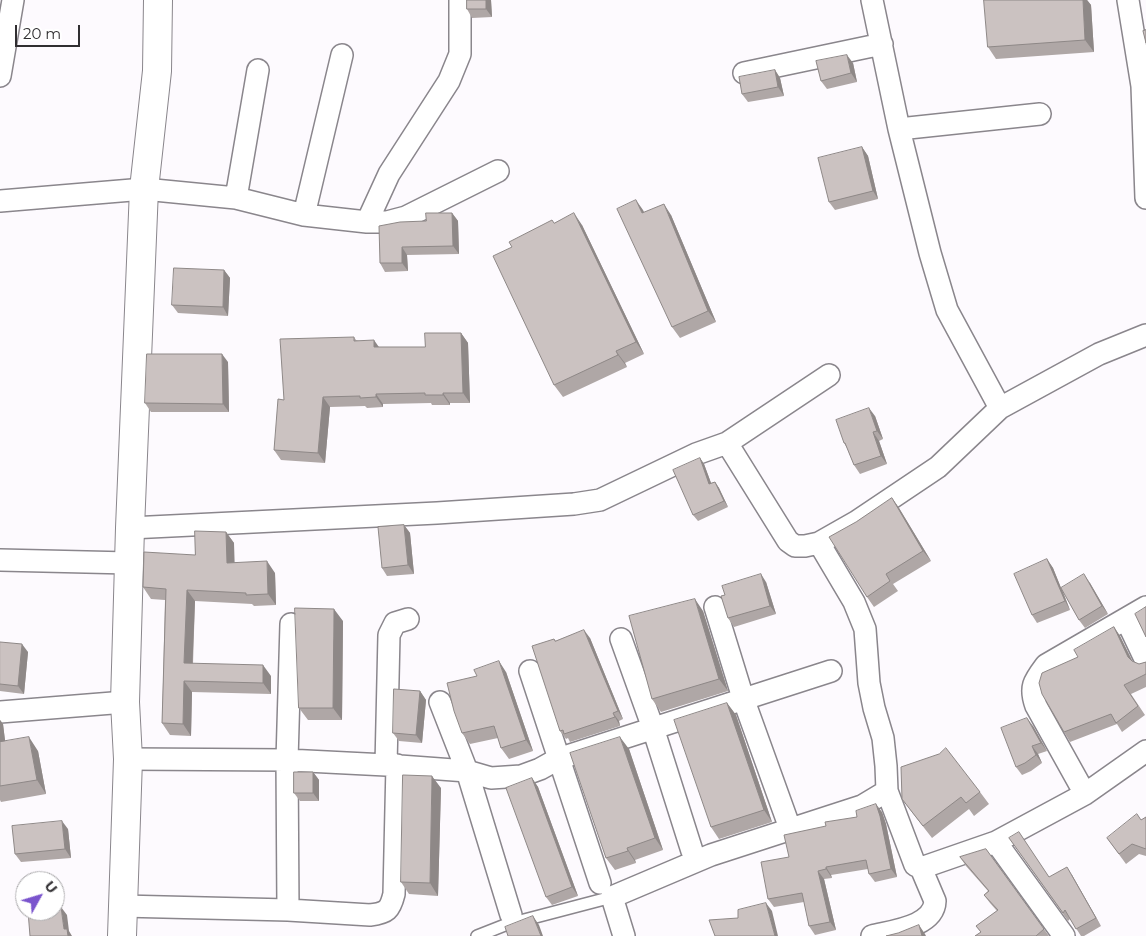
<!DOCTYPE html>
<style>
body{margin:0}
#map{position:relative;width:1146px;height:936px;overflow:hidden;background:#fdfafe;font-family:Montserrat,sans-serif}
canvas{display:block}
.north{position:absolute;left:15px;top:871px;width:50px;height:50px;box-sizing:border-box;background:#fff;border:1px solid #acabad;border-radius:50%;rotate:51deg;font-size:14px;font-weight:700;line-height:20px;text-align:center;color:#302e31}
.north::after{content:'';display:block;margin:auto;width:18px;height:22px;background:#7a54cd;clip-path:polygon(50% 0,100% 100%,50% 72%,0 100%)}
.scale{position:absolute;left:15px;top:25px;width:65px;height:22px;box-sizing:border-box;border:2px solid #302e31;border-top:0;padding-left:6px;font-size:15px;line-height:18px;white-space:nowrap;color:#302e31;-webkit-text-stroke:4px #fff;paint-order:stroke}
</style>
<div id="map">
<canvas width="1146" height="936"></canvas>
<div class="north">U</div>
<div class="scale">20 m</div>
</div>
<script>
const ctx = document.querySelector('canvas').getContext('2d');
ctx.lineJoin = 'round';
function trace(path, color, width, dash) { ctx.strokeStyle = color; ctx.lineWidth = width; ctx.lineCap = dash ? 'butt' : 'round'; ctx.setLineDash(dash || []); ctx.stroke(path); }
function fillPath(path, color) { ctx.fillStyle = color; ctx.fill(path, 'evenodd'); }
const service = new Path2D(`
 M477 936 505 925 612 897`);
const minor = new Path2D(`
 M872 0 899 129 930 253 947 310 1000 408
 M1128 0 1142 86 1146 198
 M744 73 882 44
 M0 76 13 0
 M899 129 1040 114
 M236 198 258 70
 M0 201 144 189 236 198 304 215 367 222H387L406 217 498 171
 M304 215 342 55
 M367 222 389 174 449 81 460 54V0
 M727 443 829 375
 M130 528 437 513 574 504 600 500 696 454 727 443 788 541 795 546H805L819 543 856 522 938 467 1000 408 1099 354 1146 335
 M0 560 129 563
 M715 607 743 698 787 820
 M1126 619 1146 661
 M621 639 653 728 692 851
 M530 671 600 883
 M440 702 467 771 511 915
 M0 712 125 702
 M128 759 287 760 386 765 467 771 491 778 521 776 540 769 558 759 831 671
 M386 765 389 635 395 623 408 619
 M887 791 915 865 921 868 996 842 1085 794 1146 751
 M1085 794 1036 706C1029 687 1034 681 1046 665L1146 607
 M996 842 1064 936
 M122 906 288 910 370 915C387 913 390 910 394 894L397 765
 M288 910 287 760 291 624
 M624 936 612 897 711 855 862 806 887 791 886 766 883 738 874 708 869 683 865 629 854 602 819 543
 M872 936C891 931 934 927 935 901L921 868`);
const tertiary = new Path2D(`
 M122 936 128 759 125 702 130 528 144 189 157 71 158 0`);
trace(service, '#8a868c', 14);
trace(minor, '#8a868c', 24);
trace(tertiary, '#8a868c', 30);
trace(service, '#fff', 11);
trace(minor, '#fff', 21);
trace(tertiary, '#fff', 28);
fillPath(new Path2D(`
 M467 0H491L492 17 472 18 467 9Z
 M984 0H1087L1091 5 1094 52 996 59 988 47Z
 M853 63 857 82 827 89 821 81Z
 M775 70 780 78 784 96 748 102 742 94Z
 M862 147 868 156 878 199 835 210 829 202Z
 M643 210 644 213 671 215 716 322 680 338 672 327Z
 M452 213 458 221 459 254 407 255 408 271 385 272 380 263 426 221Z
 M554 223 582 225 644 354 625 363 627 367 563 397 554 385 512 247Z
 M224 270 230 278 228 316 178 313 172 305Z
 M461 333 468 343 470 403H450V405H432L431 403 383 404V407L367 408 365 406 330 407 325 463 281 460 274 450 284 400 354 337 356 340 379 347H425Z
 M228 362 229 412H151L145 403Z
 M875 416 883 439 879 441 887 464 860 474 854 465 847 448 844 443Z
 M700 458 704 464 711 483 715 482 719 488 728 507 698 521 693 515Z
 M892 498 899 508 931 561 893 584 898 591 874 607 867 597 856 522Z
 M404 525 410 533 414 574 387 576 382 568Z
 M226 532 234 543V563L275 573 276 605 254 606 252 604 195 601 193 664 271 676V694L192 692 191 736 170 735 162 723 165 600 151 599 143 587 195 555Z
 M1047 559 1053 568 1061 588 1090 583 1108 614 1085 628 1079 620 1062 589 1070 610 1037 623 1032 615Z
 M766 582 776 614 734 627 728 618Z
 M703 611 728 691 661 712 652 699Z
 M343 621 342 720H308L299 708Z
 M1114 627 1120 636 1132 662 1139 664 1146 662V687L1131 694 1145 715 1122 732 1117 724 1070 742 1064 732 1078 657Z
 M590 638 623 719 619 721 620 726 570 742 568 738 566 739 560 731 554 639 556 641Z
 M0 642 28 652 24 694 0 691Z
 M506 672 533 751 509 759 501 748 498 738 470 744 462 733 477 676Z
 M420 691 426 700 422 743 399 741 393 733Z
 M727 703 736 715 772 822 719 839 711 827Z
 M0 720 3 724 5 741 38 751 46 794 1 802 0 800Z
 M1033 726 1047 751 1038 754 1042 763 1031 771 1022 775 1016 767Z
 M629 749 663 850 635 860 636 863 615 870 606 858Z
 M939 754 980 792 989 804 974 816 969 809 932 838 911 811 902 799Z
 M313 772 319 780V801H300L294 793Z
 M532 778 538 787 578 896 552 905 546 897Z
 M441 788 438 896 409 894 401 882Z
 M882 812 886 824 897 877 875 882 869 874 868 869 831 875 832 878 824 879 836 930 815 935 809 926 804 902 774 907 768 899 789 857 826 826Z
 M1146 817V856L1139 854 1126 864 1107 838 1141 820Z
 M68 829 71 858 21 862 15 854Z
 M1009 838 1049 877 1072 875 1101 926 1084 936H1081L1070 919 1068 921Z
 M986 849 1049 936H975L981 932 976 926 997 911 990 903 984 895 988 891 966 866 960 857Z`), '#afa7a6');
fillPath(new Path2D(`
 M486 0H491L492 17 486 9Z
 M1083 0H1087L1091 5 1094 52 1085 40Z
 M847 55 853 63 857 82 851 73Z
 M775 70 780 78 784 96 778 87Z
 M862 147 868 156 878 199 873 191Z
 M636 200 643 210 650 224 642 213Z
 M664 204 671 215 716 322 708 311Z
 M452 213 458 221 459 254 453 246Z
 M574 213 582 225 644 354 636 342Z
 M402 247 407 255 408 271 402 263Z
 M224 270 230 278 228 316 223 307Z
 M461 333 468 343 470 403 463 393Z
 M374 340 381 350 374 347Z
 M616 351 625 363 627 367 618 355Z
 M222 354 228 362 229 412 223 404Z
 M443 393 450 403V405L443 395Z
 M376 394 383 404V407L376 397Z
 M323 397 330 407 325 463 318 453Z
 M869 408 875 416 883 439 877 431Z
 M873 432 879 441 887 464 881 456Z
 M700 458 704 464 714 491 709 484Z
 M715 482 719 488 728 507 724 501Z
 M892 498 899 508 931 561 923 551Z
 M404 525 410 533 414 574 408 565Z
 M226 532 234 543 235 574 227 563Z
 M1047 559 1053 568 1070 610 1065 601Z
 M267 561 275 573 276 605 268 594Z
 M761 574 766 582 776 614 770 606Z
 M1084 574 1090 583 1108 614 1102 606Z
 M187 590 195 601 192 675 184 663Z
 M695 599 703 611 728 691 719 679Z
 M334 609 343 621 342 720 333 708Z
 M1114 627 1120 636 1135 666 1128 657Z
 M584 630 590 638 623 719 618 711Z
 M22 644 28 652 24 694 18 686Z
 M499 661 506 672 533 751 526 740Z
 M263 665 271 676V694L263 683Z
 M184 681 192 692 191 736 183 724Z
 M420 691 426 700 422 743 416 735Z
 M727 703 736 715 772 822 764 810Z
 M613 713 619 721 620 726 615 717Z
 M1027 718 1033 726 1047 751 1041 743Z
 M0 720 3 724 7 756 0 746Z
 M29 737 38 751 46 794 37 780Z
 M620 737 629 749 663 850 655 838Z
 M1032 746 1038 754 1042 763 1036 755Z
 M313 772 319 780V801L313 793Z
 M432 776 441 788 438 896 430 883Z
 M532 778 538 787 578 896 572 887Z
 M876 804 882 812 886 824 897 877 891 869Z
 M62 821 68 829 71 858 65 849Z
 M627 848 635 860 636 863 628 851Z
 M826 867 831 875 832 878 826 869Z
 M1067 867 1072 875 1101 926 1096 918Z
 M818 871 824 879 836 930 830 922Z
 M766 903 772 911 778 936H775Z
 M61 907 67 915 69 931 72 936H68L64 929Z
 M533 916 539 925 543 936H541Z
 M919 925 925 934 926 936H922Z`), '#8e8887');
const building = new Path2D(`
 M467 0H486V9H467Z
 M984 0H1083L1085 40 988 47Z
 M1146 30V43L1143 31Z
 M847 55 851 73 821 81 816 61Z
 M775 70 778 87 742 94 739 77Z
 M862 147 873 191 829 202 818 158Z
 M636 200 642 213 664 204 708 311 672 327 617 209Z
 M426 213H452L453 246 402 247V263H380L379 226 400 222 426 221Z
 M574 213 636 342 616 351 618 355 554 385 493 256 512 247 509 242 552 220 554 223Z
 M174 268 224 270 223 307 172 305Z
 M425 333H461L463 393H443V395H425V393L376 394V397L360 398V396L323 397 318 453 274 450 278 399 284 400 280 339 354 337V341L374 340V347H425Z
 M147 354H222L223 404 145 403Z
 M869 408 877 431 873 432 881 456 854 465 845 443H844L836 420Z
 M700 458 709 484 715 482 724 501 693 515 673 470Z
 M892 498 923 551 886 574 890 581 867 597 829 537 856 522Z
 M404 525 408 565 382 568 378 527Z
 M195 531 226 532 227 563 267 561 268 594 246 595V593L187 590 184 663 263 665V683L184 681 183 724 162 723 166 589 143 587 144 552 195 555Z
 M1047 559 1065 601 1032 615 1014 574Z
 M761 574 770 606 728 618 721 596 725 595 722 586Z
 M1084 574 1102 606 1079 620 1061 588Z
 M695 599 719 679 652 699 629 616Z
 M1146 607V637L1135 614Z
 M295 608 334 609 333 708H299Z
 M1114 627 1128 657 1132 661 1139 664 1146 662V674L1124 685 1138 706 1116 723 1111 714 1064 732 1042 694 1039 683 1042 673 1078 657 1074 650Z
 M584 630 618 711 613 713 615 717 564 734 563 730 560 731 532 646 554 639 555 641Z
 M0 642 22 644 18 686 0 684Z
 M499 661 526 740 501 748 494 726 462 733 454 711 447 683 477 676 474 670Z
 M394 689 420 691 416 735 393 733Z
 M727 703 764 810 711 827 674 720Z
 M1027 718 1041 743 1032 746 1036 755 1025 763 1016 767 1001 728Z
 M29 737 37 780 0 786V742Z
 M620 737 655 838 627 848 628 851 606 858 570 753Z
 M946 748 980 792 966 803 961 797 923 826 902 799 901 767 939 754Z
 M294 772H313V793H294Z
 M403 775 432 776 430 883 401 882Z
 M532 778 572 887 546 897 506 788Z
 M876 804 880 816 891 869 869 874 866 860 826 867V869L818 871 830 922 809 926 802 893 768 899 761 862 789 857 784 835 826 826 825 822 857 817 856 811Z
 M1137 814 1141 820 1146 817V849L1132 844 1119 854 1107 838Z
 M62 821 65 849 15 854 12 826Z
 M1019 832 1049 877 1067 867 1096 918 1076 929 1065 910 1063 913 1009 838Z
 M986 849 1044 929 1036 936H975L981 932 976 926 998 910 984 895 989 891 960 857Z
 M766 903 775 936H715L709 920 738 918V910Z
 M61 907 64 929H67L68 936H30L28 911H55V908Z
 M533 916 541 936H508L505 927Z
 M919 925 922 936H886L898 933Z`);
fillPath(building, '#cbc2c1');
trace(building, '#8e8887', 1);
</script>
